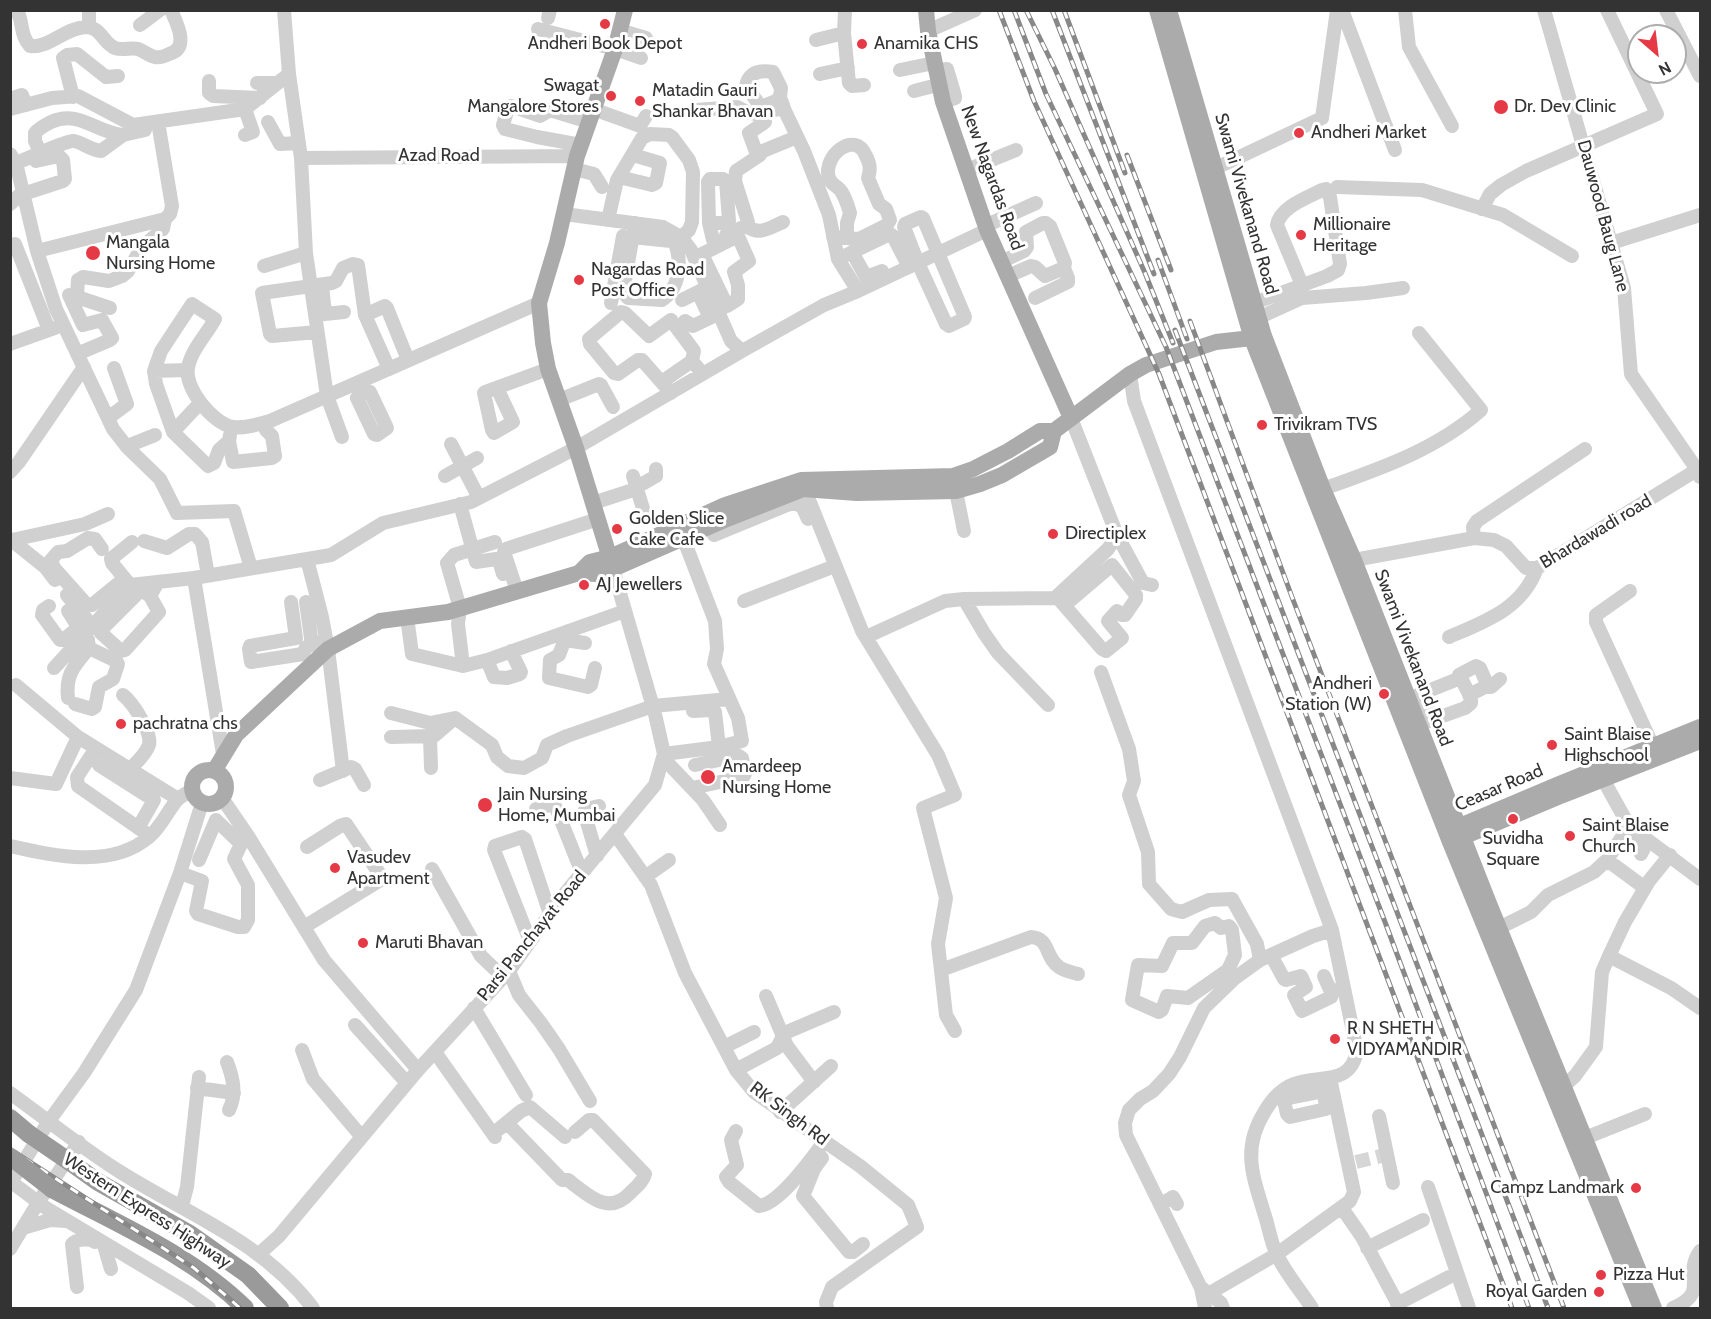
<!DOCTYPE html>
<style>
body{margin:0}
#map{position:relative;width:1711px;height:1319px;overflow:hidden;background:#fff;font-family:Cabin,sans-serif}
canvas{display:block}
.frame{position:absolute;inset:0;border:12px solid #333;pointer-events:none}
.north{position:absolute;left:1627px;top:24px;width:60px;height:60px;box-sizing:border-box;background:#fff;border:2px solid #adadad;border-radius:50%;rotate:152deg;font-size:16px;font-weight:700;line-height:24px;text-align:center;color:#333}
.north::after{content:'';display:block;margin:auto;width:21px;height:27px;background:#e63946;clip-path:polygon(50% 0,100% 100%,50% 72%,0 100%)}
</style>
<div id="map">
<canvas width="1711" height="1319"></canvas>
<div class="frame"></div>
<div class="north">N</div>
</div>
<script>
const ctx = document.querySelector('canvas').getContext('2d');
ctx.lineJoin = 'round';
function trace(path, color, width, dash) { ctx.strokeStyle = color; ctx.lineWidth = width; ctx.lineCap = dash ? 'butt' : 'round'; ctx.setLineDash(dash || []); ctx.stroke(path); }
function drawText(font, color, halo, rows, align = 'center') {
  ctx.font = font + ' Cabin,sans-serif'; ctx.lineWidth = 6; ctx.setLineDash([]); ctx.textBaseline = 'middle'; ctx.strokeStyle = halo; ctx.fillStyle = color; for (const [text, x, y, turn = 0] of rows) {
    ctx.save(); ctx.translate(x, y); ctx.rotate((+turn || 0) * Math.PI / 180); ctx.textAlign = isNaN(turn) ? turn : align; if (halo) ctx.strokeText(text, 0, 0); ctx.fillText(text, 0, 0); ctx.restore();
  }
}
trace(new Path2D(`
 M1356 1162 1385 1155`), '#d6d6d6', 14, [14, 7]);
trace(new Path2D(`
 M14 10 19 15C23 27 21 36 30 46 50 48 64 28 86 27 101 27 103 43 115 48 123 51 131 47 138 49 144 51 149 56 155 57 159 58 165 56 169 54 190 48 177 24 171 10
 M284 10 289 74 301 158 306 253 327 396 342 437
 M845 10 844 33 849 83 852 86 864 85
 M1342 10 1395 150
 M1405 10 1409 47 1452 126
 M1544 10 1624 288 1631 374 1698 471 1700 477
 M1666 10 1700 76
 M548 18 550 10
 M140 25 160 10
 M89 27V10
 M538 29 615 49 641 58
 M619 30 646 38
 M928 31 975 10
 M816 40 844 33
 M900 70 934 63
 M936 71 947 69 955 96V98L943 102
 M820 74 848 68
 M209 81V93L213 96 260 98
 M257 83H278
 M914 91 949 82
 M73 97 63 58 67 55 77 54 106 77 118 76
 M780 97 776 101 761 107 746 86C749 72 760 70 773 72L781 88 780 97 785 111
 M10 99 22 95 26 105
 M10 109 52 98 78 96 133 125 245 109 289 74
 M245 109 253 132 245 135
 M593 109 640 126 646 116
 M696 110 737 107 747 112 755 114 780 109 785 111 804 151 829 215 838 259 858 291
 M760 113 765 122 749 133 756 152 758 153 797 137
 M268 122 280 144 299 143
 M581 145 537 137 505 129 503 125 508 108 511 106 540 116 550 110 589 122
 M10 154 16 163 37 251 165 219 170 214 172 206 158 122
 M41 154 35 141V133C39 128 45 125 51 122 78 109 97 133 123 135
 M301 158 577 156
 M16 163C27 159 67 140 74 141 83 143 91 150 101 151L123 135 145 130
 M1216 168 1322 118 1337 10
 M574 169 594 174 602 187
 M967 170 1016 150
 M619 177 652 185 656 183 660 163 633 155
 M1337 187 1422 190 1503 215 1572 256
 M23 194 63 181 65 179 63 160 59 156 36 161
 M10 204 23 192
 M1482 209 1490 194 1501 185 1526 171 1657 114 1607 10
 M564 214 663 227 681 237 691 250 731 341 742 351 824 305 858 291 987 230
 M921 217 923 218 965 317 964 319 949 326 946 324 918 263 904 227 905 224Z
 M608 220 617 180 642 138 650 134 669 135 672 137 689 160 693 172 692 222 689 230 675 243
 M709 223H727L729 221 726 181 723 179H710L708 182 709 223 713 240
 M746 226C760 236 769 228 783 222
 M985 226 1036 203
 M726 235 746 226 748 222 735 181 736 171 760 155
 M738 236 749 261 734 272 738 285V299L727 306 702 254Z
 M632 237 671 241 675 243C682 262 680 288 662 300L628 298 623 292 635 223
 M833 237 859 239 887 225 890 220 886 209 879 204 868 178C871 169 870 164 866 156 855 129 822 156 829 178 831 185 838 186 841 191 845 197 848 206 850 213L847 223V237
 M1611 243 1700 215
 M15 244 49 330
 M37 251 56 309 113 429 127 447 160 479 177 513 234 511 251 568
 M852 252 866 277 882 271
 M838 259 890 234 893 236 909 267
 M1001 262 1024 251 1027 247 1026 232 1043 223H1046L1050 226 1065 263 1064 268 1045 276 1035 267 1031 266 1008 276
 M264 266 306 253
 M322 285 325 314
 M698 292 710 318
 M69 295 83 325 102 320 112 338 110 340 77 354
 M1035 298 1068 282V278L1064 268
 M682 300 706 288
 M611 303 623 236
 M1254 303 1327 276 1338 270 1340 264 1330 197 1326 189 1322 190C1307 198 1280 207 1277 225L1302 285
 M110 308 77 297 78 280 83 277 109 281 122 276 128 271 142 247 163 229 165 219
 M315 315 344 312
 M365 315 385 306 387 308 408 360
 M1258 318 1302 298 1366 293 1403 288
 M685 321 693 326 720 313
 M317 332 272 336 270 334 262 293 332 283 336 281 343 268 353 264 358 265 365 315 389 369
 M10 344 55 328
 M187 370 154 371 161 351 192 304 215 319C207 334 191 350 188 368 184 388 213 424 233 427 245 429 258 424 270 421L539 303
 M154 371 156 384 173 432 200 403
 M1130 374 1134 401 1332 930 1357 1051C1350 1087 1319 1074 1294 1084 1281 1089 1272 1099 1265 1111 1241 1149 1253 1176 1265 1216 1269 1228 1271 1243 1277 1255 1286 1274 1301 1291 1312 1308
 M663 381 692 361
 M356 383 361 394 357 398 374 434 377 435 387 428 370 392 361 394
 M497 388 513 422 494 433 492 430 484 393 485 392 548 369
 M671 393 642 360H638L618 374 614 373 590 344 589 339 621 312 625 313 649 336 671 320 694 351 692 361 703 374
 M559 400 599 384 601 385 613 407
 M108 418 127 404 114 368
 M173 432 208 466 214 463 219 450 229 441 230 435
 M229 441 233 462 272 458 275 456 272 436 266 430 263 423
 M451 444 479 498
 M130 445 155 435
 M10 472 19 462 84 367
 M445 476 477 458
 M633 476 645 515
 M801 480 862 631 938 755 955 795 923 808 946 898 938 944 946 1015 955 1031
 M1323 489C1379 469 1436 450 1481 410L1419 333
 M956 491 964 531
 M593 503 630 491 656 476V469
 M460 504 476 562 496 559 499 561 503 574
 M714 535 787 505 797 503 803 508 808 519
 M1117 535 1143 583 1152 585
 M1474 538 1473 527 1477 521 1585 449
 M10 539 45 567 55 580
 M12 540 85 524 108 514
 M684 540 715 621 717 649 714 664 738 718 742 741 719 747
 M144 541 167 548 189 534H195L202 542 208 575
 M495 542 454 555 447 563 460 608 458 624 463 666 487 660 625 611
 M102 549 95 539 88 538 67 551 58 552 51 560 54 568 87 605H92L119 583
 M307 559 322 617 328 649 343 771
 M1354 560 1474 538 1494 540 1506 546 1526 568H1537L1700 468
 M130 585 112 563 111 559 132 542
 M517 591 504 552 506 549 598 519
 M1630 591 1596 615V622L1656 753
 M67 595 92 626
 M150 596 159 612 125 650 121 651 101 633 102 629 139 592 143 591 150 596 158 582
 M1057 597 1102 649 1106 651 1122 638 1108 621 1117 611 1122 615H1125L1136 599V595L1112 565 1065 605
 M964 599 984 633 998 653 1048 705
 M744 601 835 566
 M291 602 296 638 250 646 249 649 251 662 303 654 306 647 326 640
 M306 602 312 645
 M49 606 43 610 42 615 60 640H63L78 628 77 625 68 611
 M407 617 412 654 463 666
 M568 631 559 655 550 660 549 678 588 687 591 685 595 668
 M866 637 945 601 964 599 1055 598 1108 549 1117 535 1071 418
 M1449 637C1486 621 1522 609 1537 568
 M565 640 585 643
 M487 660 494 677 507 678 520 674 521 672 511 651
 M54 668 130 585 194 578
 M1101 672 1129 749 1134 781 1129 795 1148 852 1149 884 1171 909 1182 912 1209 900 1232 899 1257 944 1260 960
 M1458 679 1459 675 1476 666 1480 668 1487 684 1485 687 1469 695
 M16 685 78 737 178 799
 M1485 687H1491L1500 679
 M1422 693 1433 720
 M123 695C133 703 152 732 149 745 146 754 137 762 131 768
 M68 698C65 674 75 665 89 648L88 640
 M1408 699 1458 679 1462 680 1471 698V703L1465 708 1418 725
 M75 704 92 709 95 707 99 687 113 679 118 664 116 661 89 648
 M391 713 430 723 455 718 492 745 497 757 508 766 524 768 542 758 547 745 567 736 653 706 729 699
 M391 737 434 736 455 718
 M430 737 431 768
 M96 748 77 777 78 786 150 836
 M223 754 194 578 331 555 383 523 471 502 576 448 742 351
 M664 754 719 747 715 712 711 710 693 711
 M664 759 703 800 720 825
 M99 765 154 800 138 828
 M1599 772 1629 826 1700 879
 M10 778 56 784 78 737
 M320 780 351 767 355 769 364 785
 M692 788 743 777 745 774 742 758 739 756 695 765
 M222 798 248 836 324 960 418 1070
 M536 809 553 804 556 808 582 873
 M615 834 651 885 685 973 736 1070 754 1092 860 1166 908 1205 917 1227 832 1287 826 1302 827 1308
 M1632 836 1645 846 1641 854
 M10 846C55 856 111 869 149 837 161 827 167 812 177 800 181 796 187 793 192 790
 M597 856 584 812 586 809 599 806
 M199 860 216 820 241 844
 M1607 860 1645 888
 M432 869 481 956 503 977
 M180 873 202 881 196 911 198 914 238 927H244L248 920V885L234 859 241 844 248 836
 M645 877 669 860
 M1215 923 1221 928 1229 926 1232 930 1235 955 1228 970 1188 998 1167 996 1162 1010 1159 1012 1132 1000 1138 965 1162 966 1173 943H1192L1205 926Z
 M1507 924 1531 912 1548 895 1594 872 1607 860 1629 826
 M304 927 382 879 381 876 346 824 340 826 307 847
 M530 941 494 850 495 846 522 837 525 839 550 914
 M1271 955 1284 979 1286 980 1301 976 1306 987 1294 995 1302 1011 1331 997V992L1344 988
 M1609 956 1671 988 1700 1008
 M941 970 1031 937C1050 938 1045 958 1059 967 1064 971 1072 972 1078 974
 M509 971 519 995 541 1023 559 1049 590 1101
 M1324 976 1331 992
 M766 996 787 1046 814 1082
 M474 1008 526 1095
 M355 1025 407 1083
 M724 1047 754 1032
 M302 1050 313 1079 361 1136
 M435 1052 495 1137
 M227 1062C233 1078 237 1094 229 1110
 M736 1070 777 1048 784 1034 787 1032 834 1012
 M1564 1086 1575 1076 1596 1047 1602 972 1609 956 1625 922 1649 881 1670 855
 M197 1088 234 1093
 M1282 1092 1287 1114 1290 1117 1326 1109 1324 1092
 M10 1093C45 1118 78 1145 114 1168 185 1214 259 1238 313 1308
 M1284 1099 1330 1090
 M780 1112 831 1066
 M1379 1116 1393 1183
 M507 1123 562 1180H568C587 1194 608 1217 630 1193 636 1187 643 1182 645 1174L593 1120H589L575 1132
 M499 1129 521 1111 530 1107 565 1137
 M736 1131 731 1140 737 1165 726 1177 729 1182 759 1206C780 1204 812 1158 824 1142
 M1585 1138 1645 1114
 M822 1158 814 1169 803 1196 849 1252H853L863 1244
 M10 1181 46 1208 188 1293 209 1308
 M11 1182 49 1121 84 1073 136 990 180 873 202 803
 M1428 1187 1469 1308
 M1161 1204 1173 1197 1177 1204
 M182 1206 187 1187 199 1077
 M1342 1208 1362 1237 1400 1308
 M23 1228 50 1220 66 1221
 M103 1242 111 1269
 M1367 1248 1423 1220
 M10 1249 39 1201 79 1142
 M259 1254 279 1236 418 1070 509 971 562 897 655 785 664 754 655 714 613 569
 M77 1287 72 1244C76 1239 90 1238 95 1242
 M1203 1289 1221 1303 1223 1308
 M1203 1297 1277 1254 1350 1201 1354 1192 1330 1078
 M1397 1304 1449 1277
 M1205 1308 1201 1288 1126 1135 1125 1123 1129 1110 1140 1099 1153 1091 1169 1074 1180 1057 1204 1008 1235 978 1260 960 1313 936 1332 930
 M1673 1308C1711 1292 1682 1276 1700 1251`), '#d0d0d0', 14);
trace(new Path2D(`
 M926 10 928 31 943 102 987 230 1071 418
 M1157 10 1252 339 1450 842 1641 1308
 M1169 10 1264 336 1323 489 1354 560 1488 901 1654 1308
 M612 565 576 448 548 369 543 343 539 303 557 243 577 156 615 49 625 10
 M579 573 590 562 610 557 725 505 801 480 953 476 973 469 1008 451 1040 431H1054L1130 374 1146 365 1216 342 1261 337
 M192 787a17 17 0 1 1 34 0a17 17 0 1 1-34 0Z
 M214 771 236 735 328 649 380 621 448 612 579 573 595 574 613 569 727 519 803 489 857 493 956 491 980 484 1002 475 1050 447 1054 431
 M1450 830 1559 784 1700 727
 M1468 835 1563 795 1700 741`), '#ababab', 16);
trace(new Path2D(`
 M10 1118 29 1134
 M70 1162 98 1182 190 1234 248 1275 280 1308
 M52 1189C118 1224 191 1255 245 1308`), '#9a9a9a', 18);
const rail = new Path2D(`
 M999 10 1034 101 1159 374 1512 1308
 M1014 10 1046 94 1166 347 1385 922 1529 1308
 M1026 10 1055 69 1145 273 1173 343
 M1052 10 1154 274
 M1064 10 1125 173
 M1127 155 1171 270
 M1158 260 1187 339
 M1190 321 1292 597 1564 1308
 M1175 330 1548 1308
 M10 1149 194 1268 240 1308`);
trace(rail, '#888', 5);
trace(rail, '#fff', 3, [9]);
trace(new Path2D(`
 M29 1134 70 1162
 M12 1158 52 1189`), '#9a9a9a', 18);
for (const [x, y, r, color] of [
 [605,24,6,"#e63946"],
 [862,44,6,"#e63946"],
 [611,96,6,"#e63946"],
 [640,101,6,"#e63946"],
 [1501,107,8,"#e63946"],
 [1299,133,6,"#e63946"],
 [1301,235,6,"#e63946"],
 [93,253,8,"#e63946"],
 [579,280,6,"#e63946"],
 [1262,425,6,"#e63946"],
 [617,529,6,"#e63946"],
 [1053,534,6,"#e63946"],
 [584,585,6,"#e63946"],
 [1384,694,6,"#e63946"],
 [121,724,6,"#e63946"],
 [1552,745,6,"#e63946"],
 [708,777,8,"#e63946"],
 [485,805,8,"#e63946"],
 [1513,819,6,"#e63946"],
 [1570,836,6,"#e63946"],
 [335,868,6,"#e63946"],
 [363,943,6,"#e63946"],
 [1335,1039,6,"#e63946"],
 [1636,1188,6,"#e63946"],
 [1601,1275,6,"#e63946"],
 [1599,1292,6,"#e63946"]
]) { const dot = new Path2D(); dot.arc(x, y, r, 0, 2 * Math.PI); ctx.fillStyle = color; ctx.fill(dot); trace(dot, '#fff', 2); }
drawText('18px', '#333', '#fff', [
 ["Andheri Book Depot",605,44,"center"],
 ["Anamika CHS",874,44],
 ["Swagat",599,86,"right"],
 ["Mangalore Stores",599,107,"right"],
 ["Matadin Gauri",652,91],
 ["Shankar Bhavan",652,112],
 ["Dr. Dev Clinic",1514,107],
 ["Andheri Market",1311,133],
 ["Millionaire",1313,225],
 ["Heritage",1313,246],
 ["Mangala",106,243],
 ["Nursing Home",106,264],
 ["Nagardas Road",591,270],
 ["Post Office",591,291],
 ["Trivikram TVS",1274,425],
 ["Golden Slice",629,519],
 ["Cake Cafe",629,540],
 ["Directiplex",1065,534],
 ["AJ Jewellers",596,585],
 ["Andheri",1372,684,"right"],
 ["Station (W)",1372,705,"right"],
 ["pachratna chs",133,724],
 ["Saint Blaise",1564,735],
 ["Highschool",1564,756],
 ["Amardeep",722,767],
 ["Nursing Home",722,788],
 ["Jain Nursing",498,795],
 ["Home, Mumbai",498,816],
 ["Saint Blaise",1582,826],
 ["Church",1582,847],
 ["Suvidha",1513,839,"center"],
 ["Square",1513,860,"center"],
 ["Vasudev",347,858],
 ["Apartment",347,879],
 ["Maruti Bhavan",375,943],
 ["R N SHETH",1347,1029],
 ["VIDYAMANDIR",1347,1050],
 ["Campz Landmark",1624,1188,"right"],
 ["Pizza Hut",1613,1275],
 ["Royal Garden",1587,1292,"right"]
], 'left');
drawText('18px', '#333', '#fff', [
 ["Azad Road",439,156],
 ["New Nagardas Road",992,178,70],
 ["Swami Vivekanand Road",1246,204,74],
 ["Dauwood Baug Lane",1603,216,75],
 ["Bhardawadi road",1596,532,-31],
 ["Swami Vivekanand Road",1413,658,69],
 ["Ceasar Road",1499,788,-23],
 ["Parsi Panchayat Road",532,936,-51],
 ["RK Singh Rd",789,1114,37],
 ["Western Express Highway",147,1211,33]
]);
</script>
